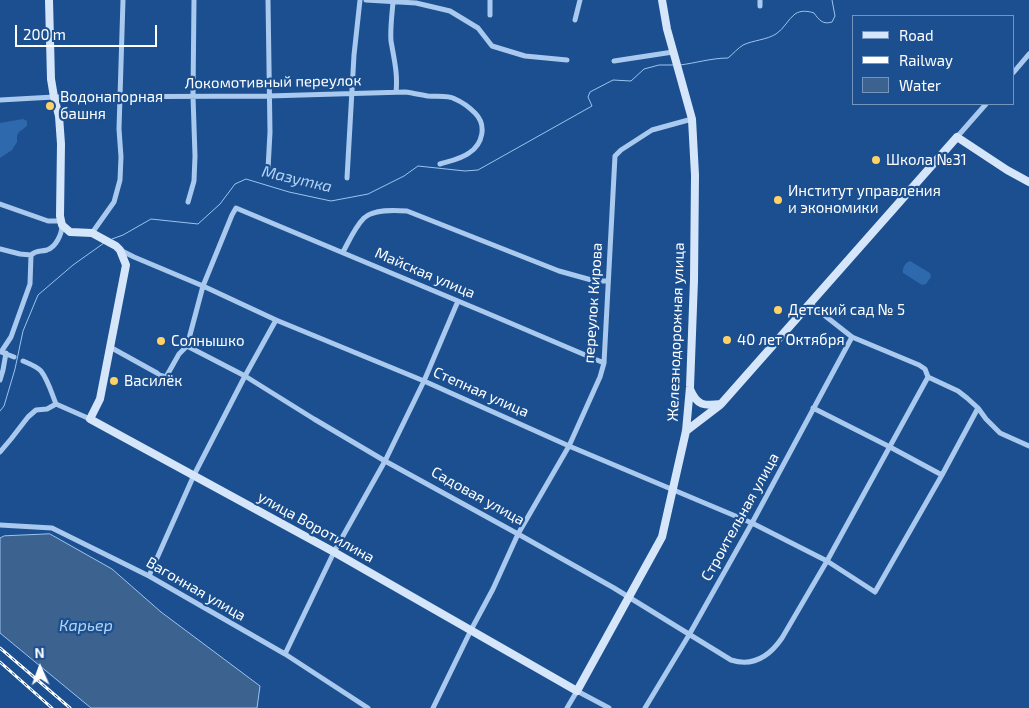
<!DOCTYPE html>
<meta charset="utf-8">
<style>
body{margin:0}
#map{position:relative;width:1029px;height:708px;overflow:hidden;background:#1b4f8f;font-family:"Exo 2",sans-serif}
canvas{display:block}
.legend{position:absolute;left:852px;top:15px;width:162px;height:90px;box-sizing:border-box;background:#1b4f8f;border:1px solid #7695bc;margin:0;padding:6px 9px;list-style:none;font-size:15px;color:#fff}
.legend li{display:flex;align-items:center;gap:10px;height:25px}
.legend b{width:25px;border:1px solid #7695bc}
.north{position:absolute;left:15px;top:643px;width:50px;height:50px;-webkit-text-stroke:4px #1b4f8f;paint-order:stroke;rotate:358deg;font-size:14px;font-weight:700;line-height:20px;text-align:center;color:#fff}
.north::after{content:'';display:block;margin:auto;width:18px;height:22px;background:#fff;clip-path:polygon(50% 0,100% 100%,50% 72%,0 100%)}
.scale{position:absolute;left:15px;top:25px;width:142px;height:22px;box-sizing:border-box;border:2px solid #fff;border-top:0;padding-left:6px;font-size:15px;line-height:18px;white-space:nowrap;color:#fff;-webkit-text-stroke:4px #1b4f8f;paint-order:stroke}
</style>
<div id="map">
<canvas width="1029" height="708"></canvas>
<ul class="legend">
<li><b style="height:6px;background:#d6e6fa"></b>Road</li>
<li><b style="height:6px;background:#fff"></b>Railway</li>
<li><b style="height:14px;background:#3c6290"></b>Water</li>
</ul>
<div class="north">N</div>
<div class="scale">200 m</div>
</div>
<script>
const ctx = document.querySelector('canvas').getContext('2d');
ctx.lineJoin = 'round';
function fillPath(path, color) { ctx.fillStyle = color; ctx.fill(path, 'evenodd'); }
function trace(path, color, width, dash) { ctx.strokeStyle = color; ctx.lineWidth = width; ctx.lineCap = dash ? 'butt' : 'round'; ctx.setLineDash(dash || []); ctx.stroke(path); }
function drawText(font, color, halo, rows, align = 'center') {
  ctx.font = font + ' "Exo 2",sans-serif'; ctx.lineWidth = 4.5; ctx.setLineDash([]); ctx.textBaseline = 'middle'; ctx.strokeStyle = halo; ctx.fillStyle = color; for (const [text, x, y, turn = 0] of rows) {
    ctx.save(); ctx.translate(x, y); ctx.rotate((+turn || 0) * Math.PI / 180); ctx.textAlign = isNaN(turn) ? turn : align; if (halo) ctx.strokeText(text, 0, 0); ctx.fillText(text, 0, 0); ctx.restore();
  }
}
fillPath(new Path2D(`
 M23 119 27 121V126L19 132 17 136V142L12 150 0 158V123Z
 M910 261 930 273 931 277 926 284 922 285 903 273C902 269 905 262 910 261Z`), '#2e69ad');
const water = new Path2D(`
 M50 534 112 569 161 612 260 686 257 708H91L0 633V538L4 536Z`);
fillPath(water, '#3c6290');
trace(water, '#9cc4f0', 1);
trace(new Path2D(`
 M680 65C696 63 712 58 728 58 733 54 738 48 743 45 754 40 766 40 776 34 784 29 788 19 795 14 801 10 808 11 814 13 819 20 823 25 832 22L835 16 832 0
 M112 239 123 235 151 219 198 224 220 204 235 184 246 179 289 192 331 201 368 194 404 176 418 166 465 171 478 170 592 106 588 97 590 92 613 80 631 81 644 69 659 65H673
 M0 411 4 406 15 369 23 331 38 295 73 265 104 243`), '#9cc4f0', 1);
trace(new Path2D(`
 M268 0 270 132 268 169
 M366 0 416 3 450 11 478 28 492 46 525 56 567 60
 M760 0V6
 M393 2C392 15 390 29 391 41 394 59 398 74 396 92
 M490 15V0
 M575 20 580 0
 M614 61 673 52
 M1013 73 1029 54
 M0 100 54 97 268 96 405 92C413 93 421 95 428 96 437 97 448 95 455 99 462 102 470 108 475 113 487 125 483 144 469 153 461 159 450 161 440 164
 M957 137 986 104
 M347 178 354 55 360 0
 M188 202 194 181 195 156 193 96 194 0
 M0 204 48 221H61
 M92 233 114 202 120 180 121 157 119 129 123 0
 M0 249 20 254 31 255
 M120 250 134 257 203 286 276 320 424 381 569 446 752 523 827 561 875 592 942 475 978 408
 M343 252C349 241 355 227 364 218 374 209 394 210 407 211L559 271 595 281H608
 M810 304 852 337 919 365 925 369 928 377 958 391 967 398 978 408 986 419 1000 433 1029 446
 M187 346 245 376 314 419 385 461 518 534 614 588 731 660C753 667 769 657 782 638L827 561 928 377
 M110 347 157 373 159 375 166 377 179 354 187 346 203 286 232 215 236 208 489 314 604 363
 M14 357 1 352 11 337 30 284 31 255C37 250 40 252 47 250 56 247 62 234 62 225
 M23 361C30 364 36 366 41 371 48 380 52 394 56 404L90 419
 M0 380 3 370 6 353
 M813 408 890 447 942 475
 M0 452 11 439 28 417 36 410 47 409 56 404
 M0 525 52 528 149 576 285 654 368 708
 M149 576 194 475 245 376 276 320
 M285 654 334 552 385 461 424 381 458 301
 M433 708 471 630 493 589 518 534 569 446 600 377 604 363 615 156 621 150 652 130 692 119
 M567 708 577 691 609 708
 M645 708 689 635 752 523 852 337`), '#a9c9ee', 5);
trace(new Path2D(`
 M49 0 51 79 54 97 59 116 61 144 60 216 62 225 70 232 92 233 116 246 120 250 126 265 100 399 90 419 334 552 577 691 662 537 686 431 690 387 694 280 695 175 692 119 667 29 662 0
 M690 389C697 406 704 406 721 404L957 137 1007 170 1029 182
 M686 431 720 405`), '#d6e6fa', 8);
const rail = new Path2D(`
 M0 648 70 708
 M0 662 52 708`);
trace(rail, '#fff', 3);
trace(rail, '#1b4f8f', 1, [4]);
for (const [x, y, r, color] of [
 [50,106,5,"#ffd166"],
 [876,160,5,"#ffd166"],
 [778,200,5,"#ffd166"],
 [778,310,5,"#ffd166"],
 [727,340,5,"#ffd166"],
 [161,341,5,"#ffd166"],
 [114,381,5,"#ffd166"]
]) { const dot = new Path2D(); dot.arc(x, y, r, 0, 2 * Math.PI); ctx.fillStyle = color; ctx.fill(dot); trace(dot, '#1b4f8f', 2); }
drawText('15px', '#fff', '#1b4f8f', [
 ["Локомотивный переулок",273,82,-1],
 ["Майская улица",425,273,23],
 ["переулок Кирова",593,303,-86],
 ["Железнодорожная улица",676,332,-88],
 ["Степная улица",481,392,24],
 ["Садовая улица",478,496,29],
 ["Строительная улица",740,517,-61],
 ["улица Воротилина",316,527,29],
 ["Вагонная улица",196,589,30]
]);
drawText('15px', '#fff', '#1b4f8f', [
 ["Водонапорная",60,97],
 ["башня",60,114],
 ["Школа №31",886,160],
 ["Институт управления",788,191],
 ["и экономики",788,208],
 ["Детский сад № 5",788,310],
 ["40 лет Октября",737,340],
 ["Солнышко",171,341],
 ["Василёк",124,381]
], 'left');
drawText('italic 16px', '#b5d3f5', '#1b4f8f', [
 ["Мазутка",297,179,13],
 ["Карьер",86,626]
]);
</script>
